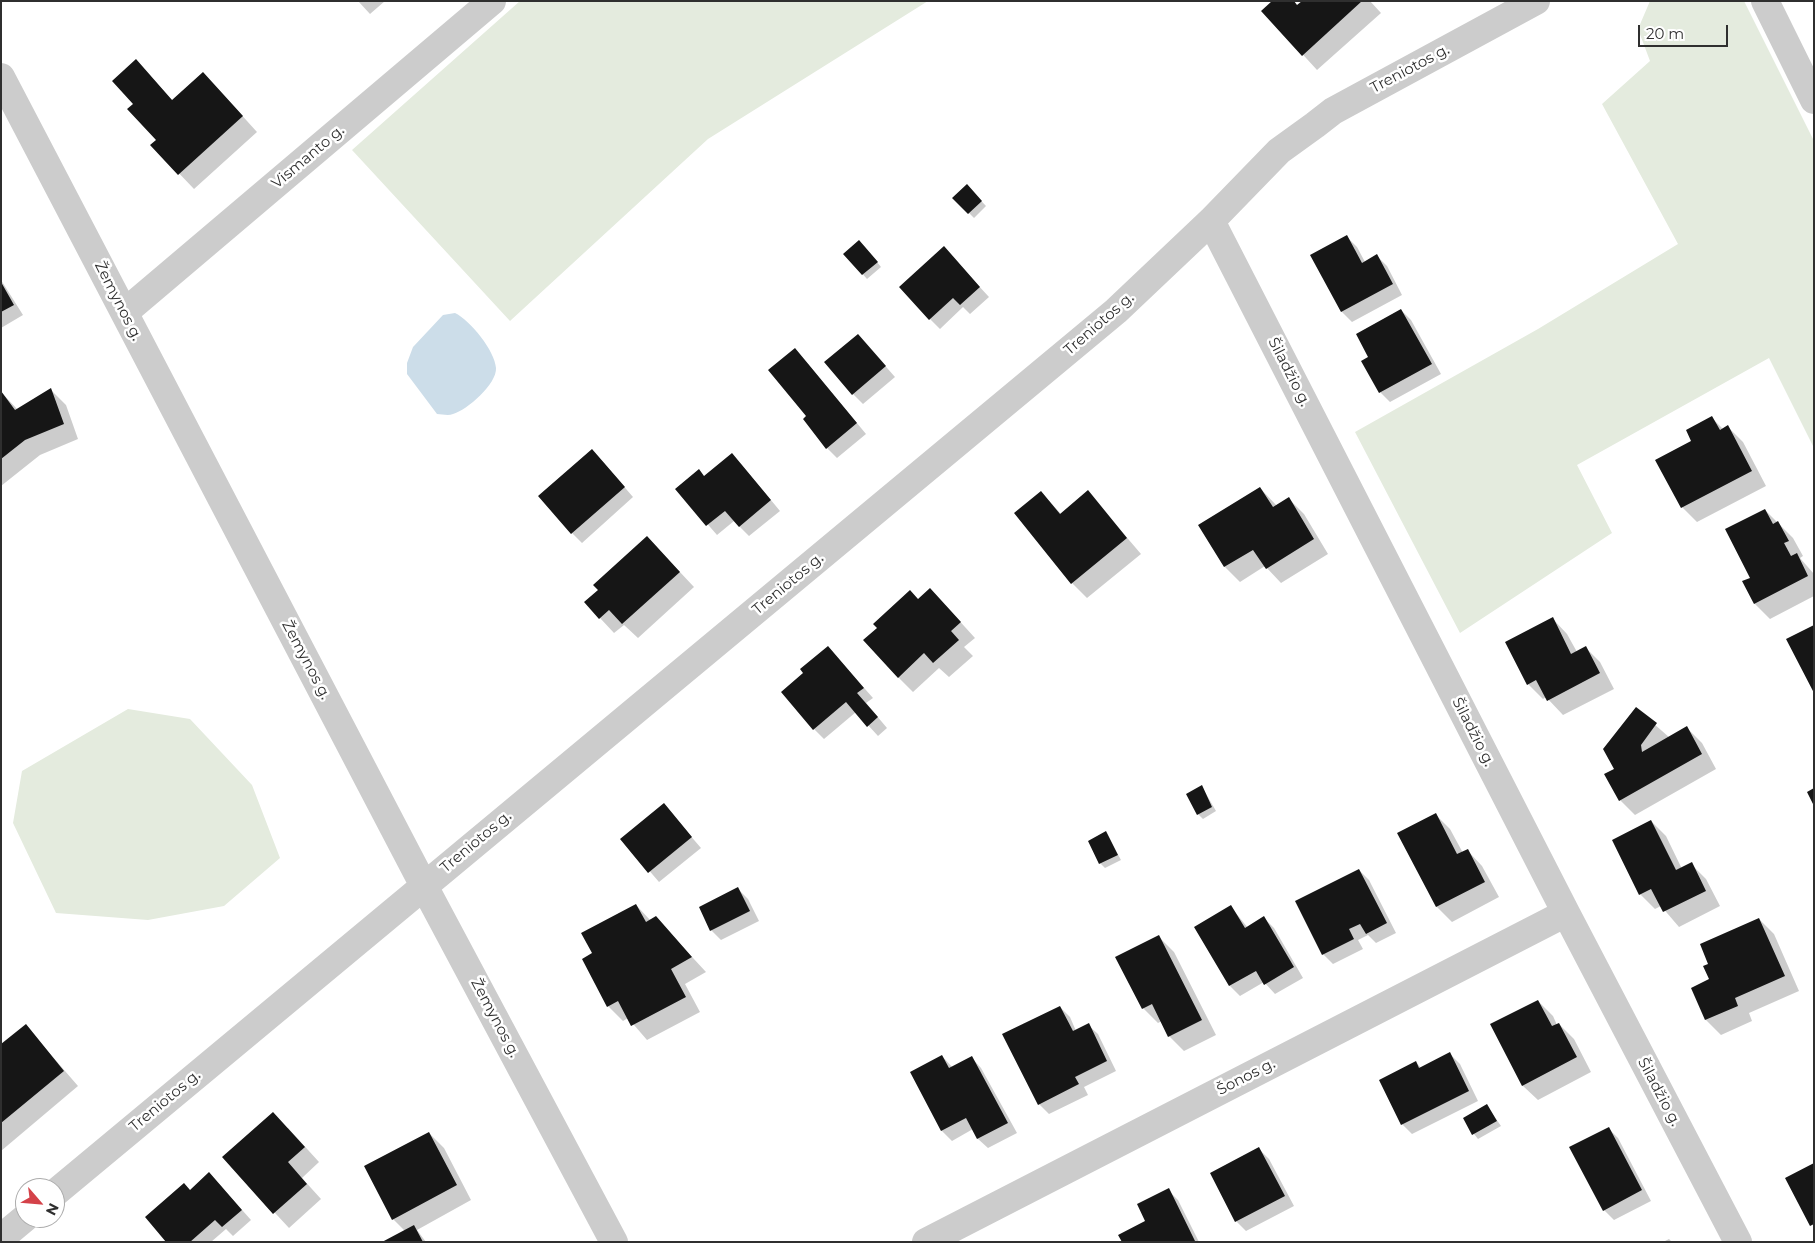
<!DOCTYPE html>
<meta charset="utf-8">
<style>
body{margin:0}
#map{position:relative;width:1815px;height:1243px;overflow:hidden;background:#fff;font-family:Montserrat,sans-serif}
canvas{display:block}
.frame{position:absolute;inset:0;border:2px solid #2f2f2f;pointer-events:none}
.north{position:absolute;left:15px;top:1178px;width:50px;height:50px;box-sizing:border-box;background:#fff;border:1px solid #acacac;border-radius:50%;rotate:117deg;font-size:14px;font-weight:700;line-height:20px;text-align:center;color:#2f2f2f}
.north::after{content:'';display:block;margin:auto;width:18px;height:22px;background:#d44249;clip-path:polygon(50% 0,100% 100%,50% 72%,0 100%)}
.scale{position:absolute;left:1638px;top:25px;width:90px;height:22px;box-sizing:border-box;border:2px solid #2f2f2f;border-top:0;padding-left:6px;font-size:15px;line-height:18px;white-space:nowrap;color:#2f2f2f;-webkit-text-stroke:4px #fff;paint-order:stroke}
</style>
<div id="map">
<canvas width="1815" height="1243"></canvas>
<div class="frame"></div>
<div class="north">N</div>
<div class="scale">20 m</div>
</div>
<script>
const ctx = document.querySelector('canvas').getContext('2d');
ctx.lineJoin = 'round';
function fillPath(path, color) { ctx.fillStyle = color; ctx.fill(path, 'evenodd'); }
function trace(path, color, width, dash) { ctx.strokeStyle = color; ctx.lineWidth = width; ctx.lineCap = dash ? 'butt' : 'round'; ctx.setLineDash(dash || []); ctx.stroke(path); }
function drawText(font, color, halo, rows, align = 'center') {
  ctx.font = font + ' Montserrat,sans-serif'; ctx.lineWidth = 5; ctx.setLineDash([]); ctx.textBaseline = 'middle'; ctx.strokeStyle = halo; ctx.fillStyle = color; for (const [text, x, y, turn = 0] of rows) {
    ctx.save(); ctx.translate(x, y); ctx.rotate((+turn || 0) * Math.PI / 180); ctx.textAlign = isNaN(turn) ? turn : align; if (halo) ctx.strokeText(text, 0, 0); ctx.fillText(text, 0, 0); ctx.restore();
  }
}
fillPath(new Path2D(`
 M520 1H928L708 139 510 321 352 150Z
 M1650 1H1744L1814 141V448L1769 358 1577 465 1612 533 1460 633 1355 432 1538 329 1678 244 1602 104 1650 61 1638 29Z
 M128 709 190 719 252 785 280 858 224 906 148 920 56 913 13 823 22 771Z`), '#e4ebde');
fillPath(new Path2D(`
 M455 313C470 320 495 351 496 368 497 384 467 410 453 414 448 416 442 414 437 414L407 374V363L413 347 443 315Z`), '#ccdde9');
fillPath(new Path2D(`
 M358 1H385L370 14Z
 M1304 1H1370L1381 13 1317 70 1263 11 1298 6Z
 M150 76 173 101 218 89 257 132 194 189 152 145 157 140 135 104Z
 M967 186 986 206 974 218 954 198Z
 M1347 237 1357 247 1365 262 1377 256 1387 266 1402 295 1352 322 1342 312 1312 255Z
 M864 246 881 267 867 279 845 254Z
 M953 258 989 297 970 314 963 307 940 329 930 319Z
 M1 280 23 315 1 328Z
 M1401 310 1411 320 1441 374 1390 402 1380 392 1363 361 1370 357Z
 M858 335 895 377 863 404 853 394Z
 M804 359 866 434 837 458 827 448Z
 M51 390 66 405 78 439 40 455 1 486V392L18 410Z
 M1712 418 1723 429 1728 427 1743 442 1766 486 1697 522 1682 507 1693 441Z
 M602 461 633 497 582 543 572 533Z
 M741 464 780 511 749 536 734 521 717 535 677 489Z
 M1260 488 1277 506 1289 499 1304 514 1328 554 1281 583 1265 566 1240 582 1225 567 1200 525Z
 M1041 492 1061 514 1088 492 1141 554 1087 598 1072 583Z
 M1765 510 1793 538 1803 556 1800 558 1814 574V596L1770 619 1755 604 1744 582 1751 578Z
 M647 537 694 587 638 638 624 625 614 633 600 618V590Z
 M918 601 945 605 975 638 964 647 973 656 949 677 939 668 913 692 898 677Z
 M1553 619 1567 634 1577 652 1586 648 1600 662 1614 689 1563 715 1546 697 1543 699 1528 684Z
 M828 647 873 698 866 703 887 728 878 736 856 712 824 739 814 729 805 674Z
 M1636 708 1670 738 1687 728 1702 743 1716 769 1635 815 1620 800 1615 769Z
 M1202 787 1216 811 1203 819 1198 814Z
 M664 805 701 848 659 882 622 839Z
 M1435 814 1450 829 1463 853 1468 851 1482 866 1499 897 1452 922 1437 907 1399 834Z
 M1651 821 1666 836 1682 869 1691 864 1706 879 1720 906 1679 927 1661 906 1655 909 1640 894Z
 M1106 833 1121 860 1105 868 1100 863Z
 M1359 870 1369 880 1396 933 1376 943 1368 935 1358 940 1363 949 1333 964 1323 954Z
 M738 889 748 899 759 921 721 940 711 930Z
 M636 905 651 921 656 918 706 972 685 984 700 1012 647 1040 628 1018 623 1021 608 1006 594 954Z
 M1231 907 1248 928 1264 918 1274 928 1303 978 1275 994 1264 982 1240 996 1230 986 1196 928Z
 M1759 919 1774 934 1799 991 1749 1013 1752 1021 1721 1035 1706 1020 1692 988 1711 980 1710 964Z
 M1159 937 1174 952 1216 1035 1184 1051 1169 1036 1162 1021 1158 1023 1143 1008Z
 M1538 1001 1553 1016 1557 1025 1559 1024 1574 1039 1591 1072 1538 1100 1523 1086 1492 1025Z
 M1060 1007 1070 1017 1076 1031 1088 1025 1098 1034 1116 1071 1084 1087 1088 1095 1049 1114 1039 1104Z
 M26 1026 78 1086 1 1151V1045Z
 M1450 1054 1460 1064 1478 1101 1412 1134 1402 1124 1416 1062 1421 1068Z
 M942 1056 953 1068 972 1058 981 1068 1017 1133 988 1148 978 1139 973 1129 952 1141 942 1131 911 1073Z
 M1487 1106 1501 1126 1478 1139 1474 1134Z
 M288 1128 319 1162 302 1178 321 1199 289 1228 224 1158Z
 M1608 1128 1618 1138 1651 1201 1614 1220 1604 1210Z
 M429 1133 444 1148 471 1200 417 1230 426 1242H385L405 1231 393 1219Z
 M1259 1149 1269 1159 1294 1206 1246 1231 1236 1221Z
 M219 1184 251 1220 233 1236 226 1229 211 1242H168L190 1191Z
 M1168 1190 1178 1200 1199 1242H1123L1147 1221Z
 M1669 1239 1672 1242H1663Z`), '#0003');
fillPath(new Path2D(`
 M1272 1H1294L1297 5 1302 1H1362L1302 56 1261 11Z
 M136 59 172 100 203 72 243 116 178 175 150 145 156 140 127 109 133 104 112 81Z
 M967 184 982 201 968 214 952 198Z
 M1347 235 1362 263 1377 254 1393 284 1341 312 1310 255Z
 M859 240 878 262 862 275 843 254Z
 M944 246 980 287 960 305 953 298 929 320 899 287Z
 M1 282 14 305 1 312Z
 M1401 309 1432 364 1379 393 1361 361 1368 357 1356 334Z
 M858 334 886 366 852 395 824 362Z
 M795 348 857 423 826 449 803 419 806 416 768 370Z
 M51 388 64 424 25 440 1 459V391L15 410Z
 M1712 416 1720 430 1728 425 1752 471 1681 508 1655 460 1691 441 1686 430Z
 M592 449 625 487 571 534 538 496Z
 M732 453 771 500 739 527 725 511 706 526 675 489 699 469 704 476Z
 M1260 487 1273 507 1289 497 1314 539 1266 569 1253 550 1224 567 1198 525Z
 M1088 490 1127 538 1071 584 1014 513 1041 491 1060 514Z
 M1765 509 1773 524 1778 521 1789 541 1784 543 1791 556 1797 553 1808 576 1754 604 1742 581 1750 578 1725 529Z
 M647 536 680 572 622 624 609 610 599 619 584 602 598 590 593 585Z
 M930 588 961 622 951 631 959 640 933 663 924 653 898 678 863 640 877 628 873 624 910 590 918 599Z
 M1553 617 1571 654 1586 646 1600 673 1547 701 1536 680 1527 685 1505 642Z
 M1814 625V693L1786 639Z
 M828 646 864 688 857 693 878 717 867 727 846 702 813 730 781 692 803 673 800 669Z
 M1636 707 1657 723 1641 745 1642 752 1687 726 1702 754 1619 801 1604 774 1614 769 1603 749Z
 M1202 785 1212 807 1197 815 1186 794Z
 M1814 788V806L1807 792Z
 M664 803 692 837 648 873 620 839Z
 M1436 813 1457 854 1468 849 1485 882 1436 907 1397 833Z
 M1651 820 1676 870 1692 862 1706 891 1663 912 1651 889 1639 895 1612 840Z
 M1106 831 1118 855 1099 864 1088 841Z
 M1359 869 1387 923 1366 934 1360 924 1349 929 1354 939 1322 955 1295 901Z
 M738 887 750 911 710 931 699 907Z
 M636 904 646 922 656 916 692 957 671 969 686 997 631 1026 618 1001 607 1007 582 959 592 953 581 933Z
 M1231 905 1245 928 1264 916 1294 967 1264 985 1256 971 1229 986 1194 927Z
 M1759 918 1785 976 1735 998 1738 1006 1705 1020 1691 988 1709 979 1703 966 1708 964 1700 944Z
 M1159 935 1202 1020 1168 1037 1152 1004 1142 1009 1115 957Z
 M1538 1000 1552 1026 1559 1023 1577 1057 1522 1086 1490 1024Z
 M1060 1006 1073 1031 1089 1023 1107 1061 1075 1077 1079 1084 1038 1105 1002 1034Z
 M26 1024 64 1071 1 1123V1044Z
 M1450 1052 1469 1091 1401 1125 1379 1080 1416 1061 1419 1068Z
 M942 1055 949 1068 972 1056 1008 1123 977 1139 966 1118 941 1131 910 1072Z
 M1487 1104 1497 1121 1472 1135 1463 1118Z
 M273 1112 305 1147 288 1162 307 1184 273 1214 222 1157Z
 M1609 1127 1642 1190 1603 1211 1569 1147Z
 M429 1132 457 1185 392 1220 364 1166Z
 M1259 1147 1285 1196 1235 1222 1210 1173Z
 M1814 1163V1224L1810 1226 1785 1178Z
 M209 1172 242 1210 222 1227 215 1220 190 1242H166L145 1217 184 1183 190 1190Z
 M1169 1188 1195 1241 1122 1242 1118 1235 1145 1221 1137 1204Z
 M414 1225 423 1242H382Z`), '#161616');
trace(new Path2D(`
 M1765 1 1814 100
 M1 77 424 886 614 1242
 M1211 221 1566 913 1738 1242
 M125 312 492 1
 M55 1193 1116 311 1211 221 1279 151 1315 125 1333 111 1536 1
 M1 1238 25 1218
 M926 1242 1566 913`), '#ccc', 28);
drawText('15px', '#2f2f2f', '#fff', [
 ["Treniotos g.",1410,69,-28],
 ["Vismanto g.",308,157,-40],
 ["Žemynos g.",118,301,63],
 ["Treniotos g.",1099,324,-41],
 ["Šiladžio g.",1289,372,63],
 ["Treniotos g.",788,584,-40],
 ["Žemynos g.",306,660,62],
 ["Šiladžio g.",1473,732,63],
 ["Treniotos g.",476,842,-40],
 ["Žemynos g.",495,1018,62],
 ["Šonos g.",1246,1077,-27],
 ["Šiladžio g.",1659,1092,62],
 ["Treniotos g.",165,1101,-40]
]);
</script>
